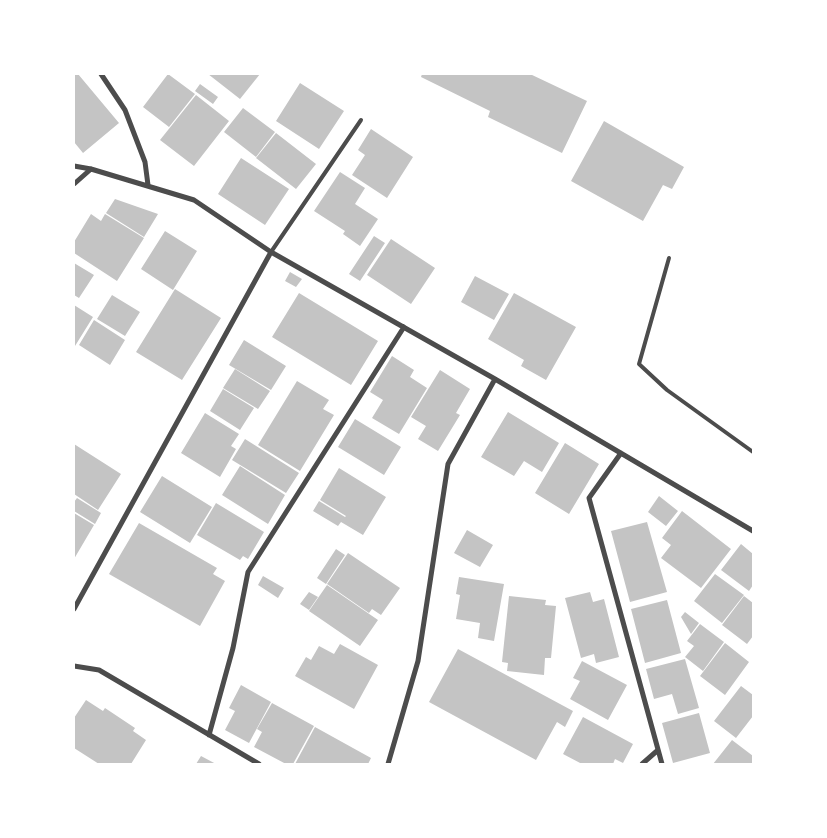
<!DOCTYPE html>
<style>
body{margin:0}
#map{position:relative;width:827px;height:838px;overflow:hidden;background:#fff;font-family:"Work Sans",sans-serif}
canvas{display:block}
.frame{position:absolute;inset:0;border:75px solid #fff;pointer-events:none}
</style>
<div id="map">
<canvas width="827" height="838"></canvas>
<div class="frame"></div>
</div>
<script>
const ctx = document.querySelector('canvas').getContext('2d');
ctx.lineJoin = 'round';
function fillPath(path, color) { ctx.fillStyle = color; ctx.fill(path, 'evenodd'); }
function trace(path, color, width, dash) { ctx.strokeStyle = color; ctx.lineWidth = width; ctx.lineCap = dash ? 'butt' : 'round'; ctx.setLineDash(dash || []); ctx.stroke(path); }
fillPath(new Path2D(`
 M74 74H78L119 123 83 153 74 142Z
 M168 74 195 94 169 127 143 107Z
 M208 74H260L240 99Z
 M422 74H530L587 101 562 153 488 117 490 111 421 77Z
 M300 83 344 111 319 149 276 121Z
 M200 84 218 97 213 104 195 91Z
 M196 95 229 121 194 166 160 140Z
 M243 108 275 132 256 157 224 132Z
 M604 121 684 167 672 189 663 185 643 221 571 181Z
 M371 129 413 157 387 198 352 175 365 155 358 150Z
 M276 133 316 164 296 189 256 158Z
 M241 158 289 189 265 225 218 194Z
 M340 172 365 188 355 204 378 219 360 246 343 234 345 231 314 211Z
 M115 199 158 214 144 237 106 213Z
 M91 214 101 221 105 214 144 238 117 281 74 253V242Z
 M165 231 197 251 173 290 141 269Z
 M374 236 385 243 360 281 349 274Z
 M391 239 435 268 411 304 367 275Z
 M74 263 94 275 79 298 74 295Z
 M290 272 302 279 296 287 285 281Z
 M475 276 509 294 494 320 461 302Z
 M175 289 221 318 182 380 136 352Z
 M299 293 378 341 351 385 272 337Z
 M514 293 576 327 546 380 521 366 524 360 488 339Z
 M112 295 140 312 125 336 97 319Z
 M74 305 93 317 75 346 74 345Z
 M94 320 125 340 110 365 79 345Z
 M244 340 286 366 271 390 229 365Z
 M392 356 414 370 410 377 427 388 399 434 372 418 383 400 370 392Z
 M235 369 270 391 258 409 223 388Z
 M440 370 470 389 456 413 460 415 438 451 418 439 426 426 411 417Z
 M297 381 329 400 323 409 334 415 300 471 258 445Z
 M223 389 254 408 240 430 210 411Z
 M508 412 559 443 542 472 524 461 514 476 481 457Z
 M205 413 239 434 231 446 236 449 220 477 181 453Z
 M355 419 401 447 384 475 338 447Z
 M245 439 299 473 286 493 232 460Z
 M565 443 599 464 569 514 535 493Z
 M74 444 121 474 98 510 74 494Z
 M240 466 285 495 268 524 222 495Z
 M339 468 386 497 363 535 341 522 338 526 313 511 319 501 345 517 346 516 320 500Z
 M162 476 212 507 190 543 140 512Z
 M659 496 678 511 666 526 648 512Z
 M77 498 101 513 95 524 74 511V502Z
 M216 503 264 532 248 559 243 556 240 560 197 535Z
 M682 511 731 549 701 588 661 558 671 545 662 538Z
 M74 513 94 525 74 559Z
 M647 522 667 592 630 602 611 531Z
 M139 523 217 568 213 574 225 581 200 626 109 574Z
 M467 530 493 545 480 567 454 553Z
 M741 544 753 554V585L749 591 721 570Z
 M336 549 345 555 326 584 317 578Z
 M348 553 400 588 381 615 372 609 369 613 327 584Z
 M715 574 744 595 722 623 694 601Z
 M263 576 284 588 278 598 258 585Z
 M459 577 504 584 494 641 478 638 480 623 456 619 460 595 456 594Z
 M327 585 378 620 360 646 309 611Z
 M309 592 318 597 309 610 300 604Z
 M590 592 593 602 604 599 619 657 596 663 594 654 581 658 565 598Z
 M509 596 546 600 545 605 556 606 551 658H545L544 675 507 671 508 663 502 662Z
 M744 596 753 603V636L747 644 722 625Z
 M667 600 681 653 645 663 631 609Z
 M685 612 699 623 691 634 681 617Z
 M700 624 724 642 703 671 685 657 694 646 687 641Z
 M725 643 749 662 725 695 700 676Z
 M340 644 378 665 354 709 295 676 306 657 311 660 319 646 334 654Z
 M458 649 573 711 565 727 557 722 536 760 429 702Z
 M685 659 699 708 678 714 672 694 654 699 646 669Z
 M582 661 627 685 608 720 570 699 580 681 573 678Z
 M241 685 271 702 249 743 225 730 235 711 229 708Z
 M741 686 753 695V716L736 738 714 721Z
 M86 700 103 711 105 708 135 728 133 731 146 740 131 764H99L74 748V718Z
 M272 703 314 726 293 764H286L254 747 262 732 257 729Z
 M699 713 710 753 673 763 662 723Z
 M583 717 633 744 623 763 615 759 613 764H582L563 754Z
 M315 727 371 758 368 764H295Z
 M732 740 753 756V764H713Z
 M201 756 216 764H196Z`), '#c4c4c4');
trace(new Path2D(`
 M271 252 361 120
 M669 258 639 364 667 390 753 452`), '#4c4c4c', 4);
trace(new Path2D(`
 M101 74 125 110 145 162 148 185
 M74 166 91 169 194 200 271 252 495 379 753 531
 M74 184 91 169
 M621 453 589 498 662 764
 M74 609 271 252
 M74 666 99 670 259 764
 M209 735 233 648 248 572 404 327
 M388 764 418 661 448 464 495 379
 M642 764 658 750`), '#4c4c4c', 5);
</script>
